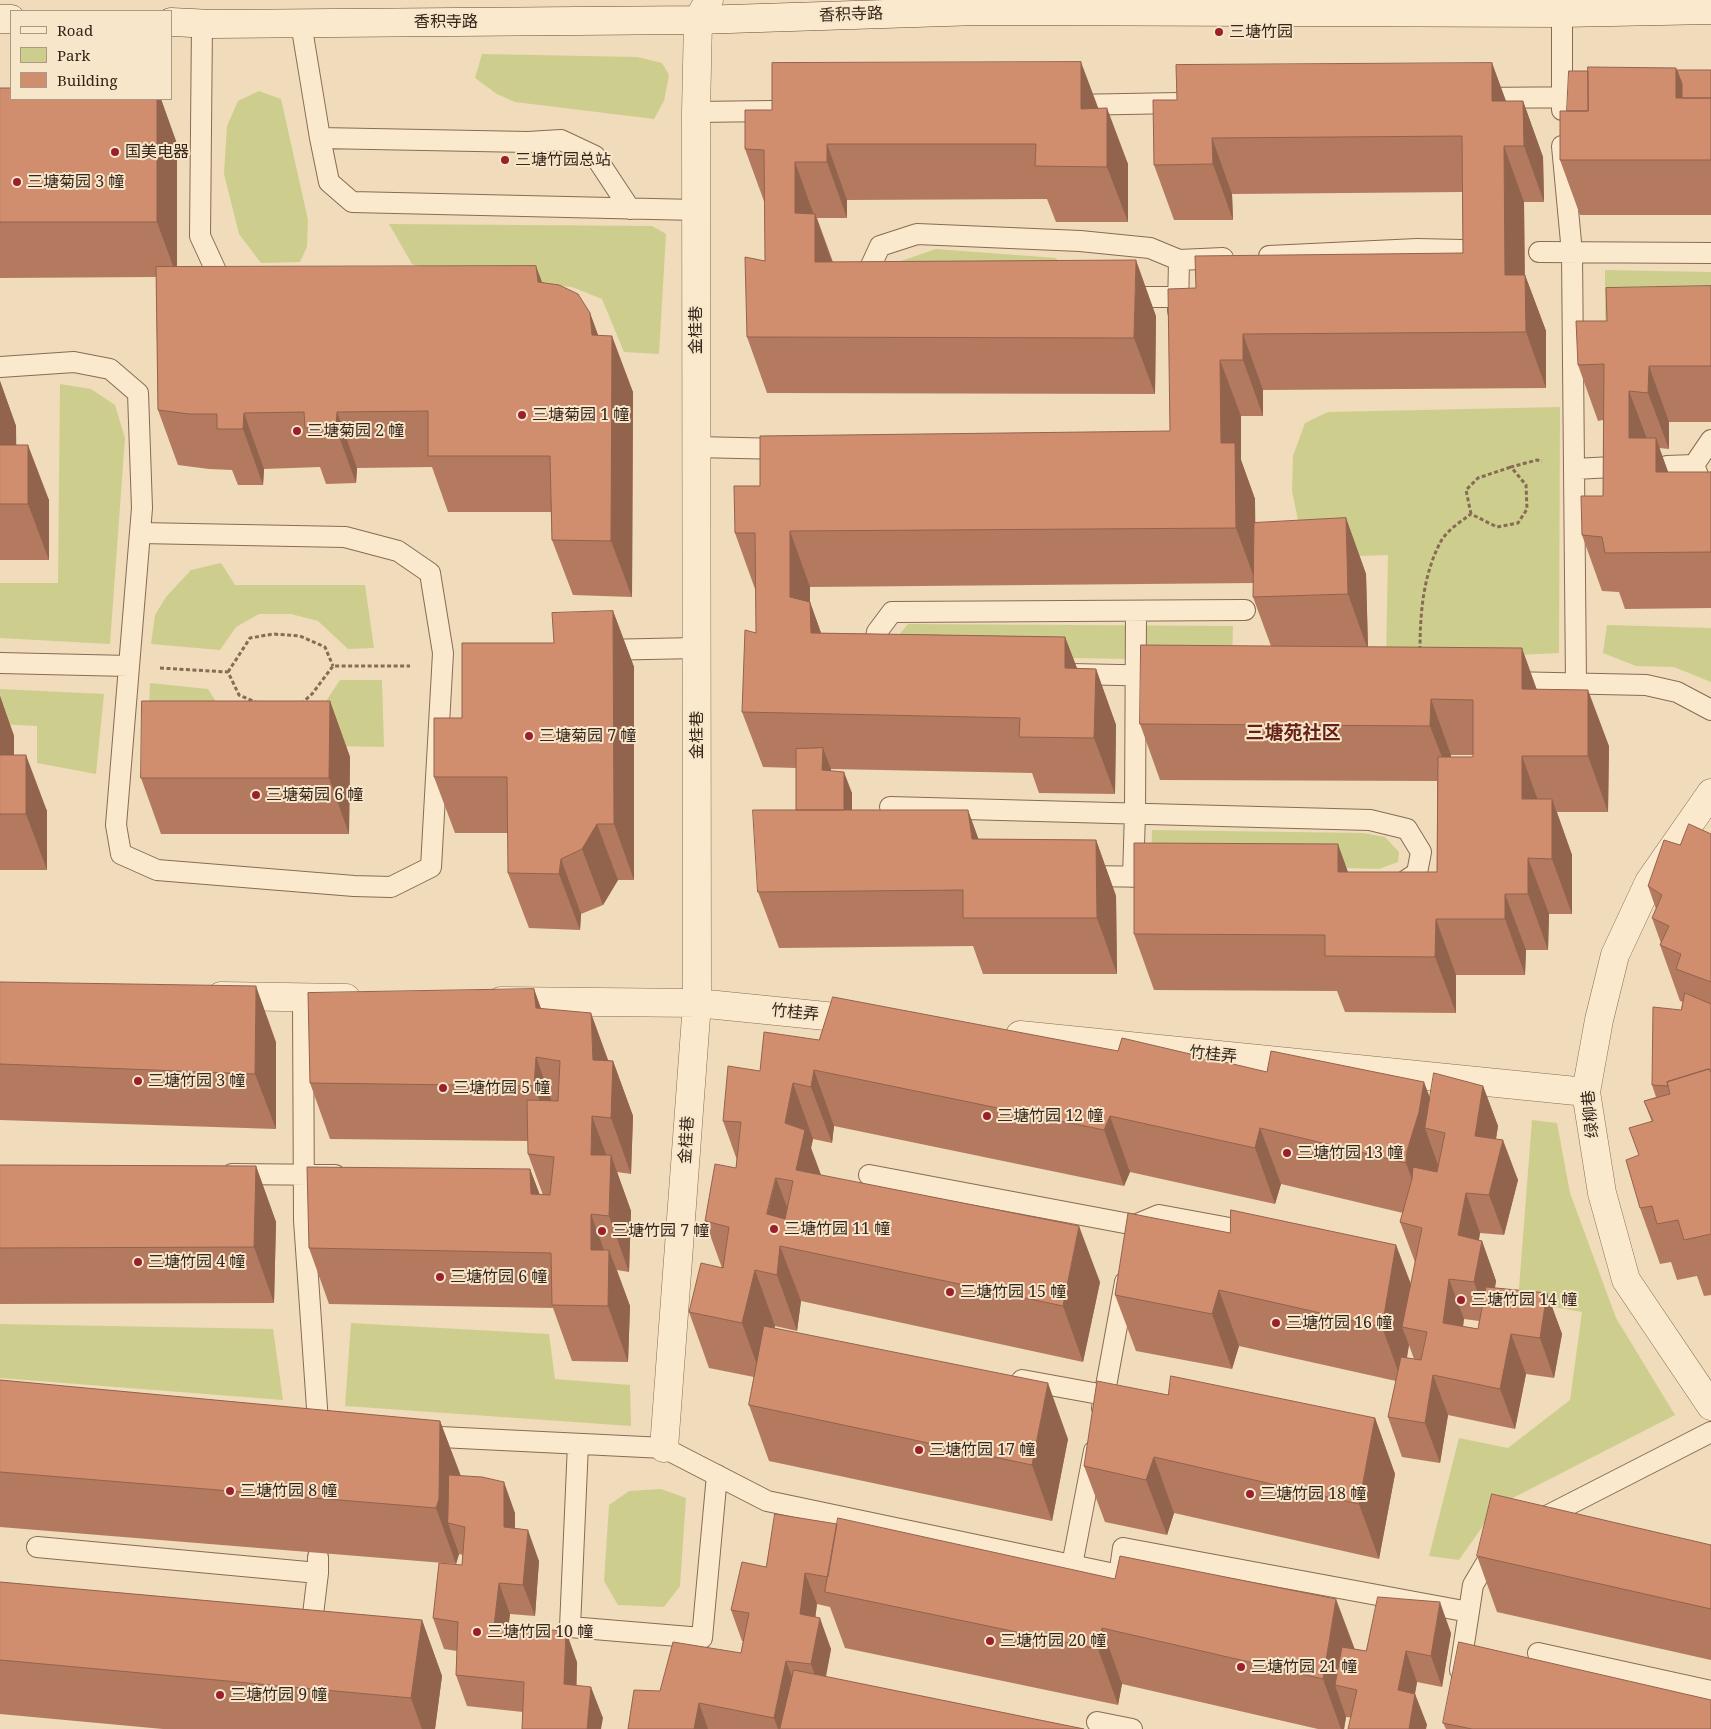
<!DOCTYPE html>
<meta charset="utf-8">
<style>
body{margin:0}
#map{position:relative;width:1711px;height:1729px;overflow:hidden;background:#f0dbbb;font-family:"Noto Serif",serif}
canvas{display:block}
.legend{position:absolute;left:10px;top:10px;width:162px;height:90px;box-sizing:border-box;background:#f7e6ca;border:1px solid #aa9984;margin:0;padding:6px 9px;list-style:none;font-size:15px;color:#36251a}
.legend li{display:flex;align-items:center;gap:10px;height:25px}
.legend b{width:25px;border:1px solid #aa9984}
</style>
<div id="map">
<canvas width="1711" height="1729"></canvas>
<ul class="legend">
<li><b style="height:6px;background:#fbe9ce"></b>Road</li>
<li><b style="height:14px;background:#cdce8e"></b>Park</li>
<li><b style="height:14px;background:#d18e6e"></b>Building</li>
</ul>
</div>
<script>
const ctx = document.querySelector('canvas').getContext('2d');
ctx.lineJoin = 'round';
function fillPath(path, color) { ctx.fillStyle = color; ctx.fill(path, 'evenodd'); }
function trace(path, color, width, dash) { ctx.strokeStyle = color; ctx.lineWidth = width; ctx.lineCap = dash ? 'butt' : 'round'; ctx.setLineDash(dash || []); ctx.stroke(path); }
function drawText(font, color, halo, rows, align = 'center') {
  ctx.font = font + ' "Noto Serif","Noto Sans SC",serif'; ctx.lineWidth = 4; ctx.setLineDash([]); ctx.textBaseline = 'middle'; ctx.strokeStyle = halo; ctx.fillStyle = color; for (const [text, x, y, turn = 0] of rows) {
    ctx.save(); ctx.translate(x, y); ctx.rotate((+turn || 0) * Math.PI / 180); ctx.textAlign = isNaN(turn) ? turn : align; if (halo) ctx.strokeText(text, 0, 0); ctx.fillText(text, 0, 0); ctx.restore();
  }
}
fillPath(new Path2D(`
 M482 54 637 57 662 63 669 75 664 101 654 119 515 102 497 94 475 78Z
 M259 91 281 99 308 220 307 247 300 262 261 263 239 234 224 174 227 126 238 101Z
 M389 224 652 226 666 234 659 354 624 352 602 299 572 287 438 273 412 264Z
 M936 249 1056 258 1066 273 908 277 901 261Z
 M1605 270 1711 272V325L1605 330Z
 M60 384 91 389 115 405 125 438 110 644 0 638V583H58Z
 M1560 407 1559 653 1386 661 1388 555 1330 557 1302 540 1292 491 1293 456 1305 423 1328 412Z
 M221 563 235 585H365L374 648 348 649 318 621 291 614H259L236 627 220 650 151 644 155 615 166 597 191 570Z
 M908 624 1233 626 1232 661 917 655 898 636Z
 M1607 625 1711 628V682L1674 667 1636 666 1603 653Z
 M340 680H382L384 747 148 742 150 683 208 689 218 705 313 721Z
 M0 689 104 694 96 774 37 763V726L0 724Z
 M1152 830 1363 833 1385 837 1399 852 1398 862 1379 869 1151 863Z
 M1532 1120 1557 1123 1570 1193 1616 1318 1675 1415 1497 1506 1459 1560 1429 1556 1459 1438 1508 1448 1570 1400 1582 1312 1518 1301Z
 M351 1323 549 1334 555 1379 630 1385 631 1426 345 1406Z
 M0 1324 273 1329 283 1400 0 1378Z
 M661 1489 686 1498 680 1586 664 1607 618 1605 604 1581 609 1505 629 1491Z`), '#cdce8e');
const service = new Path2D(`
 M1562 13V110
 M202 23 200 236 217 273 228 289
 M301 23 320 138 329 182 352 202 696 210
 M1478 98 1594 97
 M1071 105 1179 103
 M696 112 772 111
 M320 138 528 142 561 140 595 156 630 209
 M1562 146 1572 253 1576 684
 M1539 252 1711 253
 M1269 256 1417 249 1462 250
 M882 281 869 270 880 246 917 234 1080 241 1150 248 1179 260 1223 258
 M1122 297H1178
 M1178 311 1179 260
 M0 367 74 362 110 369 138 393 142 508 116 825 121 854 157 870 354 886 391 887 431 867 443 653 430 573 398 551 345 537 140 533
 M1711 440 1694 465 1703 488 1711 493
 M696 447 783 449 785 451
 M1667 466 1694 465
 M1574 469 1613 467
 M601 650 696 648
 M880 659 874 650 877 632 892 612 1245 610
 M0 663 129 666
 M1071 674 1167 676
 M1508 682 1646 685 1677 692 1711 710
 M890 807 1370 820 1407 829 1421 852 1417 873 1402 883H1396
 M1083 876 1162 877
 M1133 877 1135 813 1136 611
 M303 998 304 1220 319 1437
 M232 1174 335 1175
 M869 1175 1135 1225 1159 1215 1257 1233
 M1022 1380 1121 1398
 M1102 1408 1125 1282
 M420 1436 664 1448 767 1501 1119 1575
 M578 1444 570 1627 702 1638 717 1475
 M1535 1522 1711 1432
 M37 1547 318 1573
 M1072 1565 1094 1451
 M1118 1583 1123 1548 1469 1612
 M311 1631 318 1573V1557
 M1538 1653 1711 1691
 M1460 1670 1473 1585 1496 1546
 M1097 1722 1132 1729`);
const minor = new Path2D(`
 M1711 793 1649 882 1615 955 1599 1020 1586 1092 1602 1193 1626 1280 1711 1406
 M221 996 346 998
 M501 1001 697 1003 865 1020
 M1020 1035 1586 1092
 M664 1448 697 1003 696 112 698 20 709 0`);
const secondary = new Path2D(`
 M0 19H11
 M171 22 213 24 698 20 978 11 1562 13 1711 10`);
trace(service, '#886b54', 22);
trace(minor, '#886b54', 29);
trace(secondary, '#694c37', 29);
trace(new Path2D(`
 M1471 514 1466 490 1478 478 1511 467
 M1420 650C1420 614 1423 576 1440 543 1446 531 1460 522 1471 514L1497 527 1518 523 1527 509 1526 485 1511 467 1537 460 1542 461
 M160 668 228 672 239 695 258 703
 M228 672 250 638 273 634 300 636 325 647 333 666
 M301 704 312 694 333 666H410`), '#886b54', 3, [4, 2.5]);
trace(service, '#fbe9ce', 20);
trace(minor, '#fbe9ce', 28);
trace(secondary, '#fbe9ce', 28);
fillPath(new Path2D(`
 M1492 63 1506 101H1523L1543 157 1544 202H1524L1525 275 1546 331V388L1263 390V416H1241V460L1255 499V523L1346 518 1366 574 1368 647 1537 689 1609 746 1608 812H1557L1572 855V914H1549L1548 950H1526L1525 975H1456V1013L1345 1012 1337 991 1154 990 1134 934 1348 872H1437V781L1160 780 1140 724 1271 646 1253 597 1254 583 810 587V602L821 633 1065 637 1077 668 1096 669 1116 725 1115 794 1039 793 1032 773 831 769V771L852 793V810L979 839 1096 840 1116 896 1117 974H983L973 946 779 948 758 892 796 810V768L763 767 742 712 756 633V589H755L735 533 760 486 1170 431 1196 288 1463 253 1462 192 1232 194 1233 220H1174L1154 165 1177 100ZM1451 755H1473V757H1451Z
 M1711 70V215H1580L1560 160 1567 111 1588 71Z
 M0 88 11 99H161L177 144V267L542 282 590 313 598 335 633 392 632 597 573 595 552 540 551 512H448L432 467 357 468 356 483 326 484 320 467 264 469 263 485H238L232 470 209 469 178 465 158 410 156 277 0 278Z
 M1098 109 1128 164V222H1056L1047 199 847 200V218H817L833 262 1156 316 1155 394 767 393 747 337 765 261V204L745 149Z
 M1711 286V422H1669V449L1659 448 1668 472H1711V608L1625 609 1619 592 1602 591 1582 535 1603 496V420L1598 421 1578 365 1607 321Z
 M0 381 16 426V445L49 500V560H0Z
 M613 611 634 667V880H618L603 905 581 914 580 930 529 928 508 873V833H455L434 777 462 718 554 643Z
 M0 696 14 736V755L47 811V870H0Z
 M330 701 350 757 349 834H161L141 778Z
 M1711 834V1295L1704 1296 1697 1276 1677 1280 1671 1262 1660 1264 1640 1208 1639 1155 1652 1122 1644 1101 1656 1097 1652 1085 1681 1010 1683 1002 1680 1001 1660 945 1661 943 1652 918 1656 909 1648 886 1680 845Z
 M0 982 276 1042V1129L0 1120Z
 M534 989 541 1009 608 1060 613 1061 633 1116 631 1174 617 1172 631 1211 629 1272 617 1270 630 1306 628 1362 572 1361 553 1308 329 1304 309 1248 530 1169 540 1195H543L528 1154V1141L330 1139 310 1083Z
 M819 1040 1118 1051 1267 1072 1430 1097 1483 1086 1498 1126 1496 1139 1518 1180 1504 1235 1480 1233 1479 1240 1482 1241 1496 1281 1495 1288 1547 1293 1562 1334 1554 1378 1526 1374 1515 1429 1448 1415 1440 1463 1402 1457 1388 1417 1396 1381 1239 1346 1232 1369 1136 1351 1115 1295 1230 1233 1396 1245 1411 1284 1415 1262 1400 1222 1403 1213 1281 1184 1275 1204 1130 1172 1124 1186 834 1126 832 1143 813 1139 811 1148 821 1175 1100 1282 1083 1362 801 1301 797 1331 775 1326 774 1328 1068 1439 1052 1521 769 1461 749 1405 754 1377 709 1368 689 1312 722 1268 705 1221 736 1168 737 1160 723 1121 760 1071ZM1464 1319 1479 1321 1478 1329 1463 1326ZM1409 1345 1414 1359 1407 1358Z
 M0 1165 256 1166 276 1222 274 1303 0 1304Z
 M0 1380 440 1421 461 1476 515 1513V1529L539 1561 535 1616 510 1614 508 1627 577 1662 576 1685 603 1718 523 1712 467 1706 456 1675 457 1651 444 1649 433 1618 462 1565 463 1555 459 1554 456 1564 0 1527Z
 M1168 1395 1375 1418 1395 1474 1379 1559 1174 1513 1167 1535 1105 1522 1084 1466Z
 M1711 1545V1660L1497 1612 1477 1556Z
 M766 1567 1366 1651 1451 1633 1442 1687 1417 1682 1415 1694 1427 1725 1346 1717 1344 1729H1318L1122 1684 1118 1705 845 1648 830 1607 817 1604 815 1617 831 1649 826 1677 1084 1729H628L660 1691 741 1653 743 1641H742L731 1610Z
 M0 1582 422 1620 442 1676 435 1729H163L0 1714Z
 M1443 1723 1711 1729H1446Z`), '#b47a5f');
fillPath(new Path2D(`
 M1081 62 1102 118 1081 109Z
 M1492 63 1512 118 1492 101Z
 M1676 68 1693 113 1676 98Z
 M157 99H161L177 144V277L157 222Z
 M1523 101 1543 157 1544 202 1524 146Z
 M1107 108 1128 164V222L1107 167Z
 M1212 138 1232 194 1233 220 1213 164Z
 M827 144 847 200V218L827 162Z
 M1504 146 1524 202 1525 331 1505 275Z
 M795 162 815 218 795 213Z
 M815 214 835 270 815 262Z
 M1136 260 1156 316 1155 394 1134 338Z
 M536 266 557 322 538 282Z
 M1525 275 1546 331V388L1526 332Z
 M590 313 610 368 612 336 633 392 632 597 611 541Z
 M1243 334 1263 390V416L1243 360Z
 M1220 360 1241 416V460L1255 499 1256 583 1236 528 1221 443Z
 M1649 366 1669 422V449L1648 393Z
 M0 381 16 426 17 501 0 454Z
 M1629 391 1650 447 1629 438Z
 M337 412 357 468 356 483 336 428Z
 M244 413 264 469 263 485 243 429Z
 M1656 438 1676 494 1656 472Z
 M28 445 49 500V560L28 504Z
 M1346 518 1366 574 1368 650 1348 594Z
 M790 531 810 587V653L790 597Z
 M810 602 830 658 811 633Z
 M613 611 634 667V880L614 824Z
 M1065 637 1086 692 1065 668Z
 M1522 648 1542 704 1522 689Z
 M1096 669 1116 725 1115 794 1094 738Z
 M1588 690 1609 746 1608 812 1588 756Z
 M0 696 14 736V810L0 771Z
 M1431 699 1451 755V781L1430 726Z
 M330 701 350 757 349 834 329 778Z
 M823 748 831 769 830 792 822 770Z
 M26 755 47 811V870L26 814Z
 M1522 756 1542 812 1522 799Z
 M844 772 852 793V846L844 825Z
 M1552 799 1572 855V914L1552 859Z
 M968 810 988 865 972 839Z
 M597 824 618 880 603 905 582 849Z
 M1096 840 1116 896 1117 974 1097 918Z
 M1338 844 1358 900 1338 872Z
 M1528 858 1549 914 1548 950 1528 894Z
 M561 859 581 914 580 930 559 874Z
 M1505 894 1526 950 1525 975 1505 919Z
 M1436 919 1456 975V1013L1435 957Z
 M256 986 276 1042V1129L255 1074Z
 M534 989 554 1045 536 1008Z
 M591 1013 611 1068 613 1061 633 1116 631 1174 611 1118 593 1060Z
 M536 1057 556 1113 555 1141 534 1086Z
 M814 1070 834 1126 832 1143 811 1087Z
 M1424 1082 1443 1132 1425 1128 1439 1168 1426 1219 1406 1163 1407 1151Z
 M793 1083 813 1139 811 1148 825 1186 796 1170 785 1123Z
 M1483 1086 1498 1126 1490 1176 1475 1136Z
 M592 1116 610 1165 611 1155 631 1211 629 1272 609 1216 591 1155Z
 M1110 1116 1130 1172 1124 1186 1104 1130Z
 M1260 1128 1281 1184 1275 1204 1255 1148Z
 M1503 1140 1518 1180 1504 1235 1489 1195Z
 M256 1166 276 1222 274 1303 254 1247Z
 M530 1169 551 1225 531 1194Z
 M776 1178 797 1233 780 1246 801 1301 797 1331 777 1275 767 1214Z
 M1466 1193 1480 1233 1472 1275 1458 1235Z
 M591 1214 609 1264V1250L630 1306 628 1362 608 1306 591 1250Z
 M1079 1226 1100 1282 1083 1362 1063 1306Z
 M1482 1241 1496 1281 1488 1322 1474 1282Z
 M1396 1245 1417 1301 1402 1327 1409 1345 1402 1382 1382 1327Z
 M755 1270 775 1326 762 1379 742 1323Z
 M1449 1279 1464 1319 1458 1363 1443 1323Z
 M1219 1290 1239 1346 1232 1369 1212 1314Z
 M1547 1293 1562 1334 1554 1378 1540 1338Z
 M1511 1334 1526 1374 1515 1429 1500 1389Z
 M1433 1375 1448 1415 1440 1463 1425 1423Z
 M1048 1383 1068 1439 1052 1521 1032 1465Z
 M1375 1418 1395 1474 1379 1559 1359 1504Z
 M440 1421 461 1477 448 1523 459 1554 456 1564 436 1508Z
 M1154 1457 1174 1513 1167 1535 1146 1480Z
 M504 1482 515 1513V1558L504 1527Z
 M528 1530 539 1561 535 1616 523 1585Z
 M805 1573 817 1604 812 1645 800 1614Z
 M499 1583 510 1614 505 1657 494 1626Z
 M1336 1599 1357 1655 1335 1685 1346 1717 1344 1729H1341L1323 1679Z
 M1440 1602 1451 1633 1442 1687 1431 1656Z
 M820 1618 831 1649 822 1695 811 1664Z
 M422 1620 442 1676 435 1729H422L411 1698Z
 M1102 1628 1122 1684 1118 1705 1098 1649Z
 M566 1631 577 1662 576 1715 564 1684Z
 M1406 1651 1417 1682 1410 1721 1398 1690Z
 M786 1661 798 1692 790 1729H778L774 1718Z
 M591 1687 603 1718 601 1729H587Z
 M1415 1694 1427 1725 1426 1729H1409Z
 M699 1703 708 1729H694Z`), '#92634d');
const building = new Path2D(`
 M1081 62V109L1107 108V167L1035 166 1036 144H827V162H795V213L815 214V262L1136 260 1134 338 747 337 745 257 765 261 764 150 745 149V110H772V63Z
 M1492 63V101H1523L1524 146H1504L1505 275H1525L1526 332 1243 334V360H1220L1221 443H1235L1236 528 790 531V597L810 602 811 633 1065 637V668L1096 669 1094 738 1019 737 1020 718 742 712 745 630 756 633 755 533H735L734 486H760V436L1170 431 1168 289 1196 288 1195 256 1463 253 1462 136 1212 138 1213 164 1154 165 1153 100H1177L1176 65Z
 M1588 67 1676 68V98H1711V160H1560V111H1588Z
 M1677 70H1711V98H1682V84Z
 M1569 71H1588V111H1567Z
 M0 88H11V99H157V222H0Z
 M536 266 538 282 559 285 578 294 590 313 592 335 612 336 611 541 552 540 550 456H428V411L337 412 336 428H305L304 412 244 413 243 429H217V414H189L158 410 156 267Z
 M1711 286V366H1649L1648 393 1629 391V438H1656V472H1711V552L1605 553 1602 537 1582 535 1581 496H1603L1604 364 1578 365 1576 321H1607L1606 288Z
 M0 445H28V504H0Z
 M1346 518 1348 594 1253 597 1254 523Z
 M613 611 614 824H597L582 849 561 859 559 874 508 873 507 777H434V718H462V643H554L552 613Z
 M1141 645 1522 648V689L1588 690V756H1522V799H1552V859L1528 858V894H1505V919H1436L1435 957 1325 956V935L1134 934V843L1338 844V872H1437L1438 757H1473V700L1431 699 1430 726 1140 724Z
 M142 701H330L329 778H141Z
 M823 748 822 770 844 772V810H796V749Z
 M0 755H26V814H0Z
 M753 810H968L972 839 1096 840 1097 918H963V890L758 892Z
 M1689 824 1711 834V982L1676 969 1681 954 1660 945 1669 926 1652 918 1662 895 1648 886 1664 840 1680 845Z
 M0 982 256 986 255 1074 0 1064Z
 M534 989 536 1008 591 1013 593 1060 613 1061 611 1118 592 1116 591 1155H611L609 1216 591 1214V1250H609L608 1306 552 1305 551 1253 309 1248 307 1167 530 1169 531 1194 550 1195 554 1157 528 1154 527 1100 558 1101 560 1061 536 1057 534 1086 310 1083 308 993Z
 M1685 993 1711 1004V1072L1709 1069 1667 1082 1668 1086 1652 1085 1653 1007 1681 1010Z
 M833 997 1118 1051 1122 1038 1267 1072 1271 1051 1424 1082 1419 1112 1407 1151 1406 1163 1260 1128 1255 1148 1110 1116 1104 1130 814 1070 811 1087 793 1083 785 1123 805 1130 796 1170 1079 1226 1063 1306 780 1246 777 1275 755 1270 742 1323 689 1312 701 1263 723 1268 729 1227 705 1221 715 1164 736 1168 741 1122 723 1121 728 1066 760 1071 764 1032 819 1040ZM776 1178 793 1181 785 1219 767 1214Z
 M1709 1069 1711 1072V1234L1684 1240 1678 1220 1657 1224 1652 1206 1640 1208 1626 1160 1639 1155 1629 1128 1653 1121 1644 1101 1670 1094 1667 1082Z
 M1434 1073 1483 1086 1475 1136 1503 1140 1489 1195 1466 1193 1458 1235 1482 1241 1474 1282 1449 1279 1443 1323 1478 1329 1486 1287 1547 1293 1540 1338 1511 1334 1500 1389 1433 1375 1425 1423 1388 1417 1401 1357 1421 1360 1427 1332 1402 1327 1422 1228 1400 1222 1412 1179 1413 1167 1437 1172 1445 1133 1425 1128Z
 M0 1165 256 1166 254 1247 0 1248Z
 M1231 1210 1396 1245 1382 1327 1219 1290 1212 1314 1115 1295 1128 1213 1230 1233Z
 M764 1326 1048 1383 1032 1465 749 1405Z
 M1171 1376 1375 1418 1359 1504 1154 1457 1146 1480 1084 1466 1097 1381 1168 1395Z
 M0 1380 440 1421 439 1499 436 1508 0 1472Z
 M449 1475 482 1477 504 1482V1527L528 1530 523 1585 499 1583 494 1626 566 1631 564 1684 591 1687 587 1729H522L524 1682 456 1675 458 1622 433 1618 439 1563 462 1565 465 1527 448 1523Z
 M1492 1494 1711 1545V1609L1477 1556Z
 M775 1514 837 1524 828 1577 805 1573 800 1614 820 1618 811 1664 786 1661 774 1718 699 1703 694 1729H628L634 1690 660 1691 673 1642 741 1653 749 1613 731 1610 742 1562 766 1567Z
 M838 1518 1115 1579 1120 1556 1336 1599 1323 1679 1102 1628 1098 1649 825 1592Z
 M0 1582 422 1620 411 1698 0 1660Z
 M1378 1597 1440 1602 1431 1656 1406 1651 1398 1690 1415 1694 1409 1729H1348L1357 1690 1335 1685 1342 1647 1366 1651Z
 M1459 1642 1711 1700V1729H1472L1443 1723Z
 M794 1670 1084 1729H780Z`);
fillPath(building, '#d18e6e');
trace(building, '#92634d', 1);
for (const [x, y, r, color] of [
 [1219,32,5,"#9a202c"],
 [115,152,5,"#9a202c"],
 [505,160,5,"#9a202c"],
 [17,182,5,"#9a202c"],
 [522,415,5,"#9a202c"],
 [297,431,5,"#9a202c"],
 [529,736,5,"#9a202c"],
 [256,795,5,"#9a202c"],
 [138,1081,5,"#9a202c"],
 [443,1088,5,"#9a202c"],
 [987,1116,5,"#9a202c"],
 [1287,1153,5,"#9a202c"],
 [774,1229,5,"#9a202c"],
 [602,1231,5,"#9a202c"],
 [138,1262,5,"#9a202c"],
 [440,1277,5,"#9a202c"],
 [950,1292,5,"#9a202c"],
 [1461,1300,5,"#9a202c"],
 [1276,1323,5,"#9a202c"],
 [919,1450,5,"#9a202c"],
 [230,1491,5,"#9a202c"],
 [1250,1494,5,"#9a202c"],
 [477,1632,5,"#9a202c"],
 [990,1641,5,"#9a202c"],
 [1241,1667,5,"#9a202c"],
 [220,1695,5,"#9a202c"]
]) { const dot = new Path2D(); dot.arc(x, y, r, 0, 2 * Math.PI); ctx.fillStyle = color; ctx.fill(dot); trace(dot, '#f7e6ca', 2); }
drawText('16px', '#36251a', '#f7e6ca', [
 ["香积寺路",851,15,-2],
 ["香积寺路",446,22],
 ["金桂巷",696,330,-90],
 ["金桂巷",697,735,-90],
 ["竹桂弄",795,1013,6],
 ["竹桂弄",1213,1055,6],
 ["绿柳巷",1591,1114,-96],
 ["金桂巷",687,1140,-86]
]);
drawText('16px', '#36251a', '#f7e6ca', [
 ["三塘竹园",1229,32],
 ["国美电器",125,152],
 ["三塘竹园总站",515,160],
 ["三塘菊园 3 幢",27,182],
 ["三塘菊园 1 幢",532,415],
 ["三塘菊园 2 幢",307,431],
 ["三塘菊园 7 幢",539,736],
 ["三塘菊园 6 幢",266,795],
 ["三塘竹园 3 幢",148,1081],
 ["三塘竹园 5 幢",453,1088],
 ["三塘竹园 12 幢",997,1116],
 ["三塘竹园 13 幢",1297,1153],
 ["三塘竹园 11 幢",784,1229],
 ["三塘竹园 7 幢",612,1231],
 ["三塘竹园 4 幢",148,1262],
 ["三塘竹园 6 幢",450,1277],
 ["三塘竹园 15 幢",960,1292],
 ["三塘竹园 14 幢",1471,1300],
 ["三塘竹园 16 幢",1286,1323],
 ["三塘竹园 17 幢",929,1450],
 ["三塘竹园 8 幢",240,1491],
 ["三塘竹园 18 幢",1260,1494],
 ["三塘竹园 10 幢",487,1632],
 ["三塘竹园 20 幢",1000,1641],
 ["三塘竹园 21 幢",1251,1667],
 ["三塘竹园 9 幢",230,1695]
], 'left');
drawText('bold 19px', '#652017', '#f7e6ca', [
 ["三塘苑社区",1293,734]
]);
</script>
